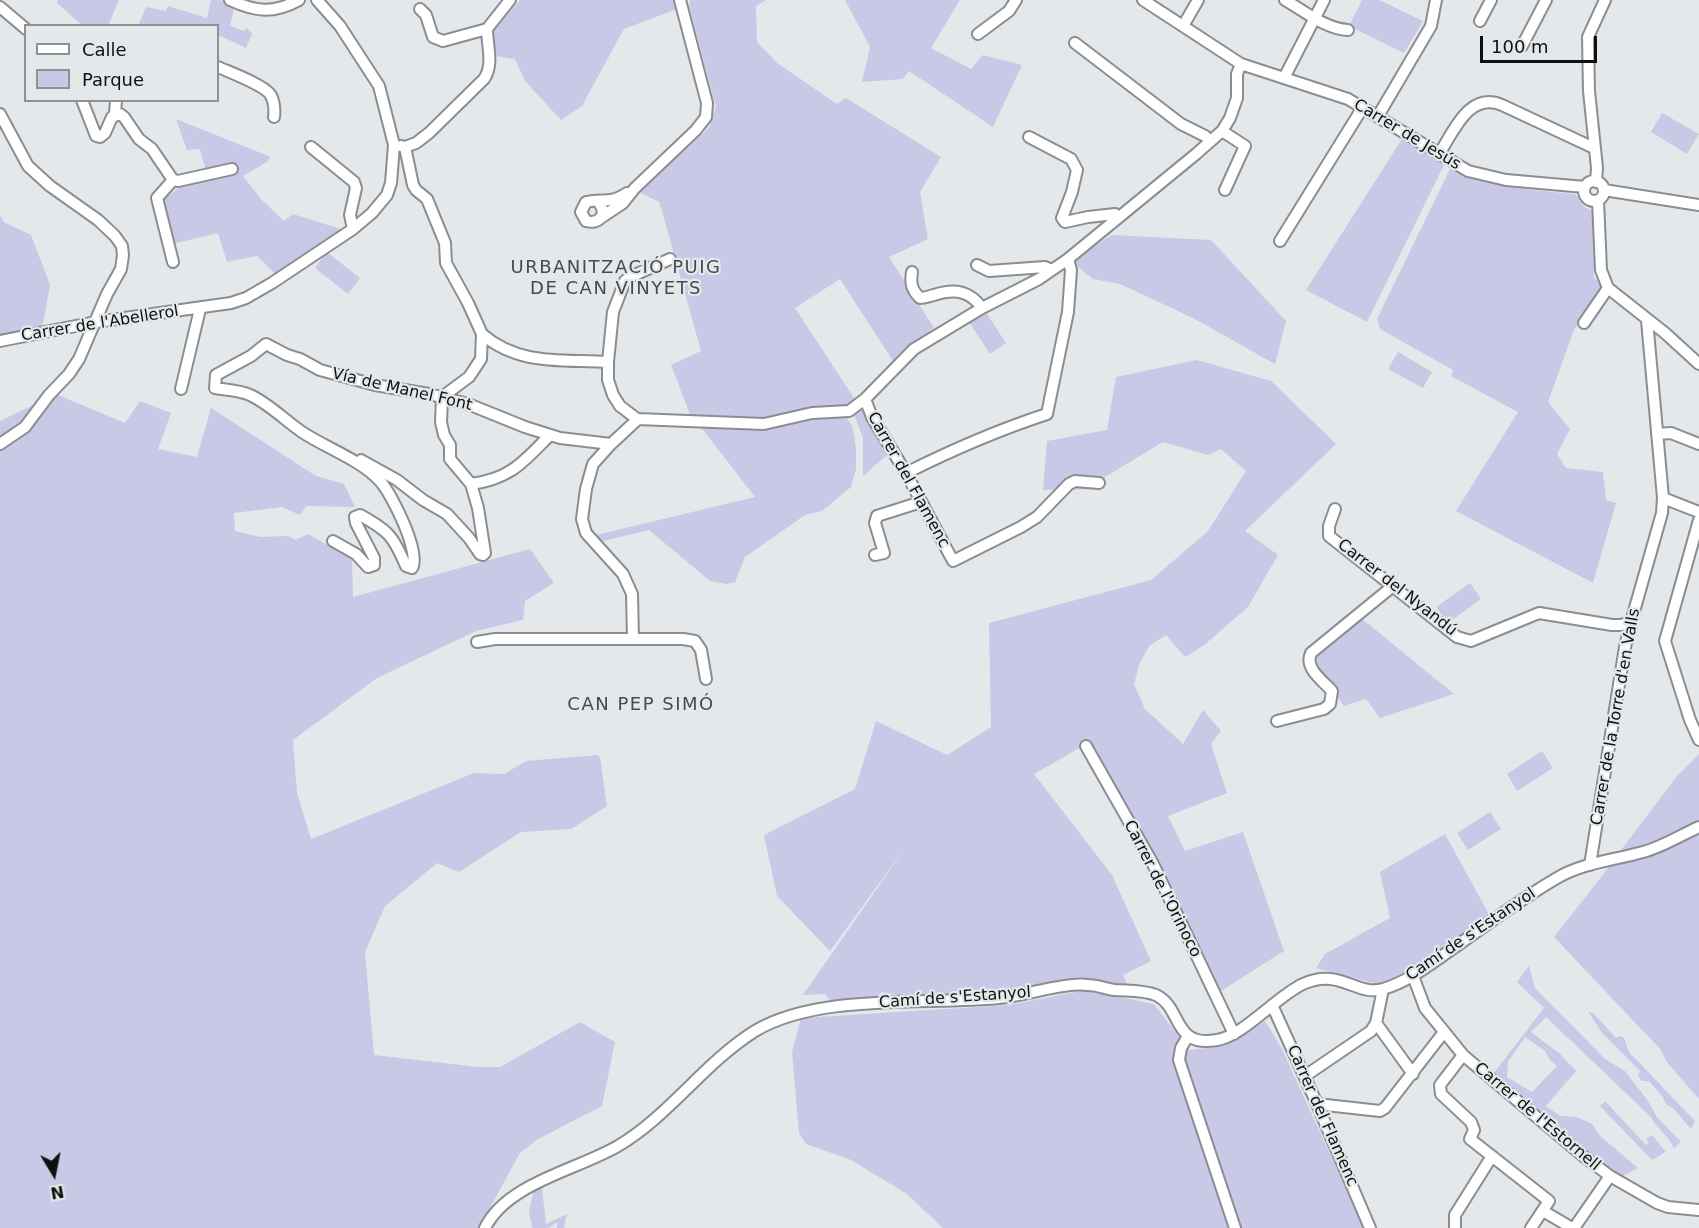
<!DOCTYPE html>
<meta charset="utf-8">
<style>
body{margin:0}
#map{position:relative;width:1699px;height:1228px;overflow:hidden;background:#e5e8ea;font-family:"DejaVu Sans",sans-serif}
canvas{display:block}
.legend{position:absolute;left:24px;top:24px;width:195px;height:78px;box-sizing:border-box;background:#e5e8ea;border:2px solid #8f9293;margin:0;padding:8px 10px;list-style:none;font-size:18px;color:#0f1011}
.legend li{display:flex;align-items:center;gap:12px;height:30px}
.legend b{width:30px;border:2px solid #8f9293}
.north{position:absolute;left:24px;top:1144px;width:60px;height:60px;-webkit-text-stroke:4px #e5e8ea;paint-order:stroke;rotate:170deg;font-size:16px;font-weight:700;line-height:24px;text-align:center;color:#0f1011}
.north::after{content:'';display:block;margin:auto;width:21px;height:27px;background:#0f1011;clip-path:polygon(50% 0,100% 100%,50% 72%,0 100%)}
.scale{position:absolute;left:1480px;top:36px;width:117px;height:27px;box-sizing:border-box;border:3px solid #0f1011;border-top:0;padding-left:8px;font-size:18px;line-height:21px;white-space:nowrap;color:#0f1011;-webkit-text-stroke:4px #e5e8ea;paint-order:stroke}
</style>
<div id="map">
<canvas width="1699" height="1228"></canvas>
<ul class="legend">
<li><b style="height:8px;background:#fff"></b>Calle</li>
<li><b style="height:16px;background:#c9c8e6"></b>Parque</li>
</ul>
<div class="north">N</div>
<div class="scale">100 m</div>
</div>
<script>
const ctx = document.querySelector('canvas').getContext('2d');
ctx.lineJoin = 'round';
function fillPath(path, color) { ctx.fillStyle = color; ctx.fill(path, 'evenodd'); }
function trace(path, color, width, dash) { ctx.strokeStyle = color; ctx.lineWidth = width; ctx.lineCap = dash ? 'butt' : 'round'; ctx.setLineDash(dash || []); ctx.stroke(path); }
function drawText(font, color, halo, rows, align = 'center') {
  ctx.font = font + ' "DejaVu Sans",sans-serif'; ctx.lineWidth = 4.5; ctx.setLineDash([]); ctx.textBaseline = 'middle'; ctx.strokeStyle = halo; ctx.fillStyle = color; for (const [text, x, y, turn = 0] of rows) {
    ctx.save(); ctx.translate(x, y); ctx.rotate((+turn || 0) * Math.PI / 180); ctx.textAlign = isNaN(turn) ? turn : align; if (halo) ctx.strokeText(text, 0, 0); ctx.fillText(text, 0, 0); ctx.restore();
  }
}
fillPath(new Path2D(`
 M58 0H119L108 26 82 25 57 3Z
 M211 0H220L235 5 230 26 244 31 247 28 252 34 246 48 218 35V26H138L146 7 166 11 168 6 207 18Z
 M520 0H673L677 9 624 29 582 106 561 120 525 81 515 59 493 56V32Z
 M690 0H766L756 6 757 42 777 63 837 104 846 98 941 157 920 192 928 239 889 257 934 328 893 361 840 279 795 308 856 401 845 408 753 420 691 417 671 365 701 351 662 211 659 202 639 192 709 128 716 107 689 6Z
 M845 0H960L931 48 971 69 983 55 1022 65 993 127 909 71 903 79 862 82 870 47Z
 M1362 0H1379L1423 21 1404 53 1355 29 1350 24Z
 M1662 113 1699 134 1687 154 1651 132Z
 M176 119 271 157 267 162 243 176 261 199 284 221 293 214 344 230 275 274 257 256 227 262 218 233 172 244 163 200 181 186 208 179 200 149 187 150Z
 M1402 139 1444 165 1367 322 1306 290Z
 M1450 169C1492 188 1530 190 1575 194L1584 207 1594 211V277L1602 286 1574 330 1548 402 1570 429 1557 454 1566 468 1603 472 1606 500 1616 503 1593 583 1456 511 1518 412 1451 376 1453 370 1380 329 1377 319Z
 M0 215 4 222 31 235 50 285 42 329 0 337Z
 M1112 235 1211 240 1286 321 1275 364 1193 318 1120 284 1093 279 1074 264 1082 254Z
 M327 252 360 278 348 294 315 268Z
 M985 311 1006 343 990 354 969 322Z
 M1398 352 1432 372 1423 388 1388 369Z
 M1197 360 1271 381 1336 444 1245 531 1278 555 1248 607 1203 646 1185 657 1166 635 1149 646 1139 665 1134 684 1145 709 1183 744 1203 710 1221 731 1211 744 1227 793 1168 816 1185 851 1243 832 1284 951 1218 993 1088 743 1034 774 1112 875 1151 961 1123 975 1128 986 1080 979 1009 993 908 998 882 992 872 1000 831 1002 825 994 803 995 908 844 830 951 777 896 764 835 855 789 876 721 947 755 991 727 989 623 1151 580 1208 531 1246 471 1221 449 1208 455 1163 442 1105 477 1101 489 1043 490 1047 441 1107 430 1116 377Z
 M56 394 125 423 140 401 171 413 158 449 197 457 211 408 316 476 344 484 355 507 306 506 300 515 282 507 234 513 235 531 260 537 288 536 295 540 308 534 352 559 353 597 530 549 554 583 525 601 523 620 476 631 377 678 293 740 297 793 311 839 474 773 504 774 526 761 597 755 600 757 607 806 571 829 521 832 459 872 437 863 385 906 365 952 374 1055 479 1067H500L580 1022 615 1042 602 1106 538 1139 520 1153 479 1228H0V421Z
 M861 409 887 455 863 476V438L854 414Z
 M846 416 853 428 856 448V469L851 487 822 511 805 515 745 557 735 582 727 584 710 581 649 530 599 542 592 536 755 497 700 426 768 428 808 417Z
 M1470 583 1481 599 1448 623 1436 607Z
 M1361 618 1454 694 1380 718 1366 699 1344 706 1312 659Z
 M1542 751 1553 768 1517 791 1507 774Z
 M1699 754V822L1648 847 1621 850 1677 776Z
 M1490 812 1501 829 1468 850 1457 833Z
 M1699 832V1099L1666 1061 1661 1050 1554 937 1609 867 1649 857Z
 M1445 834 1490 916 1405 974 1377 984 1316 968 1325 954 1390 918 1380 872Z
 M1529 966 1535 988 1605 1059 1625 1071 1648 1101 1657 1117 1681 1142 1674 1148C1668 1135 1657 1129 1650 1116L1546 1017 1531 1032 1560 1054 1576 1071 1546 1106 1560 1116 1577 1117 1592 1124 1599 1135 1638 1168 1621 1177 1552 1125 1493 1074 1544 1008 1517 982ZM1525 1037 1545 1051 1550 1060 1557 1066 1532 1092 1507 1077 1508 1062Z
 M1086 990 1154 1004 1189 1050 1225 1046 1265 1021 1282 1049 1364 1228H943L907 1194 851 1160 806 1144 799 1133 792 1052 801 1018 1009 1005Z
 M1588 1011 1594 1014 1616 1038 1620 1036 1624 1038 1629 1052 1695 1121 1691 1129 1674 1109 1666 1104 1662 1096 1649 1081H1642L1638 1076 1640 1071 1602 1033Z
 M1605 1101 1646 1145 1648 1144 1647 1138 1652 1135 1666 1152 1652 1160 1600 1106Z
 M542 1187 546 1224 567 1214 564 1228H557V1222L549 1228H533L532 1226 529 1212 533 1193Z`), '#c9c8e6');
const minor = new Path2D(`
 M230 0C256 12 273 14 299 0
 M1143 0 1241 64 1348 99 1468 171 1506 180 1585 187
 M1285 0C1304 11 1326 29 1348 30
 M0 7 26 29
 M420 9 426 15 433 37 443 41 487 29 510 0
 M1480 21 1491 0
 M1183 26 1198 0
 M978 34 1009 11 1016 0
 M1075 43 1181 124 1205 136 1211 141
 M1522 46 1546 0
 M218 67C229 72 262 84 270 94 274 100 275 110 274 117
 M1284 78 1324 0
 M82 100 96 136 100 137 105 133 112 117 120 114 124 117 139 139 152 149 173 180 157 198 173 262
 M0 114 28 166 50 186 98 220 115 236 122 246 123 255 121 269 107 294 79 359 69 374 49 395 25 427 0 444
 M115 114 116 100
 M1378 116 1431 26 1436 0
 M1222 131 1245 146 1225 190
 M1029 137 1071 159 1077 170 1072 192 1062 218 1065 222 1088 217 1115 214 1117 217
 M401 146 405 147 416 143 429 133 484 79C494 65 487 45 487 29
 M311 147 354 182 356 188 350 215 353 229
 M1439 154C1454 131 1469 91 1502 105L1594 148
 M173 180 178 181 232 169
 M1584 191a10 10 0 1 1 20 0a10 10 0 1 1-20 0Z
 M1596 182 1597 168 1589 91 1588 37 1605 0
 M1604 190 1699 205
 M1598 200 1601 270 1608 288 1665 333 1699 364
 M599 203C608 214 599 225 586 221L581 212 586 202C603 198 609 205 627 193
 M602 217 623 203 635 188 696 130 706 117 707 103 680 0
 M1280 241 1363 107
 M670 259 630 277 625 281 613 312 608 362V380L613 395 620 406 637 419 764 424 812 413 849 411 865 399 914 349 982 308 1039 279 1068 259 1196 154 1222 131 1230 118 1237 98V74L1241 64
 M977 265 989 271 1045 267 1052 270
 M912 272C910 284 912 290 920 298 926 298 929 296 934 295 955 288 970 291 982 308
 M1584 323 1608 288
 M482 334C519 366 562 359 608 362
 M0 341 96 322 231 303 246 298 272 283 353 229 372 213 387 195 391 183 394 145 379 86 340 26 317 0
 M181 389 200 309
 M865 399 872 417 906 473 953 561 1021 527 1037 517 1069 484 1075 481 1099 483
 M1657 434 1671 433 1699 444
 M361 460 397 480 423 500 447 514 469 538 480 554 483 555 485 553 478 508 471 484 450 459V445L444 435 441 422 442 397 469 377 481 359 482 334 468 303 446 263 445 243 427 199 416 190 413 185 405 147
 M906 473C952 450 998 430 1047 414L1068 312 1071 270 1068 259
 M471 484C511 479 524 461 550 435
 M1663 498 1699 512
 M1335 509 1329 526V536L1457 637 1471 641 1539 613 1612 625H1621L1631 622
 M1699 520 1665 641 1690 720 1699 740
 M333 541 356 554 368 567 374 565V558L356 523 355 517 360 515C389 531 393 536 406 566L412 568C421 553 392 494 380 481 361 460 326 448 302 432 286 421 268 403 250 395 240 390 226 390 215 388L216 375 251 356 266 344 287 355 300 359 320 370 375 385 429 394 468 404 525 427 560 438 611 444
 M875 555 884 553 875 523 877 516 921 502
 M633 639H683L695 641 701 650 706 679
 M477 642 495 639H633L632 594 623 574 586 533 582 519 586 489 593 464 611 444 638 419
 M1277 721 1324 709 1330 704 1332 691C1322 680 1304 668 1311 653L1393 586
 M1086 746 1153 864 1234 1034
 M1590 865 1625 647 1631 622 1662 513 1663 498 1647 320
 M1413 976 1425 1008 1463 1055 1583 1156 1610 1176 1657 1203 1668 1207 1699 1210
 M1272 1005 1317 1104 1370 1228
 M1376 1023 1413 1074
 M1188 1036 1181 1048 1179 1060 1235 1228
 M1463 1055 1440 1085 1441 1094 1471 1122 1474 1130 1470 1139 1549 1201 1531 1228
 M1305 1076 1371 1031 1376 1023 1383 989
 M1317 1104 1380 1111 1385 1108 1444 1032
 M1543 1211 1572 1228
 M485 1228C507 1183 577 1170 618 1146 670 1115 704 1063 755 1031 818 993 926 1005 999 998 1025 996 1064 982 1088 985 1097 985 1106 989 1115 990 1128 991 1143 990 1156 995 1183 1008 1172 1048 1217 1040 1243 1036 1277 996 1303 984 1340 967 1357 997 1383 989 1407 982 1428 966 1448 952 1484 927 1519 900 1557 878 1582 863 1615 860 1643 852 1662 847 1681 835 1699 827
 M1455 1228V1215L1492 1156
 M1574 1228 1610 1176`);
trace(minor, '#8b8e90', 14);
trace(minor, '#fff', 10);
drawText('16px', '#0f1011', '#e5e8ea', [
 ["Carrer de Jesús",1407,135,31],
 ["Carrer de l'Abellerol",100,324,-9],
 ["Vía de Manel Font",402,390,13],
 ["Carrer del Flamenc",908,480,61],
 ["Carrer del Nyandú",1397,588,38],
 ["Carrer de la Torre d'en Valls",1616,717,-80],
 ["Carrer de l'Orinoco",1162,889,63],
 ["Camí de s'Estanyol",1471,935,-34],
 ["Camí de s'Estanyol",955,998,-4],
 ["Carrer del Flamenc",1322,1116,66],
 ["Carrer de l'Estornell",1537,1117,40]
]);
ctx.letterSpacing = '1.5px';
drawText('18px', '#474a4c', '#e5e8ea', [
 ["URBANITZACIÓ PUIG",616,268],
 ["DE CAN VINYETS",616,289],
 ["CAN PEP SIMÓ",641,705]
]);
ctx.letterSpacing = '0px';
</script>
